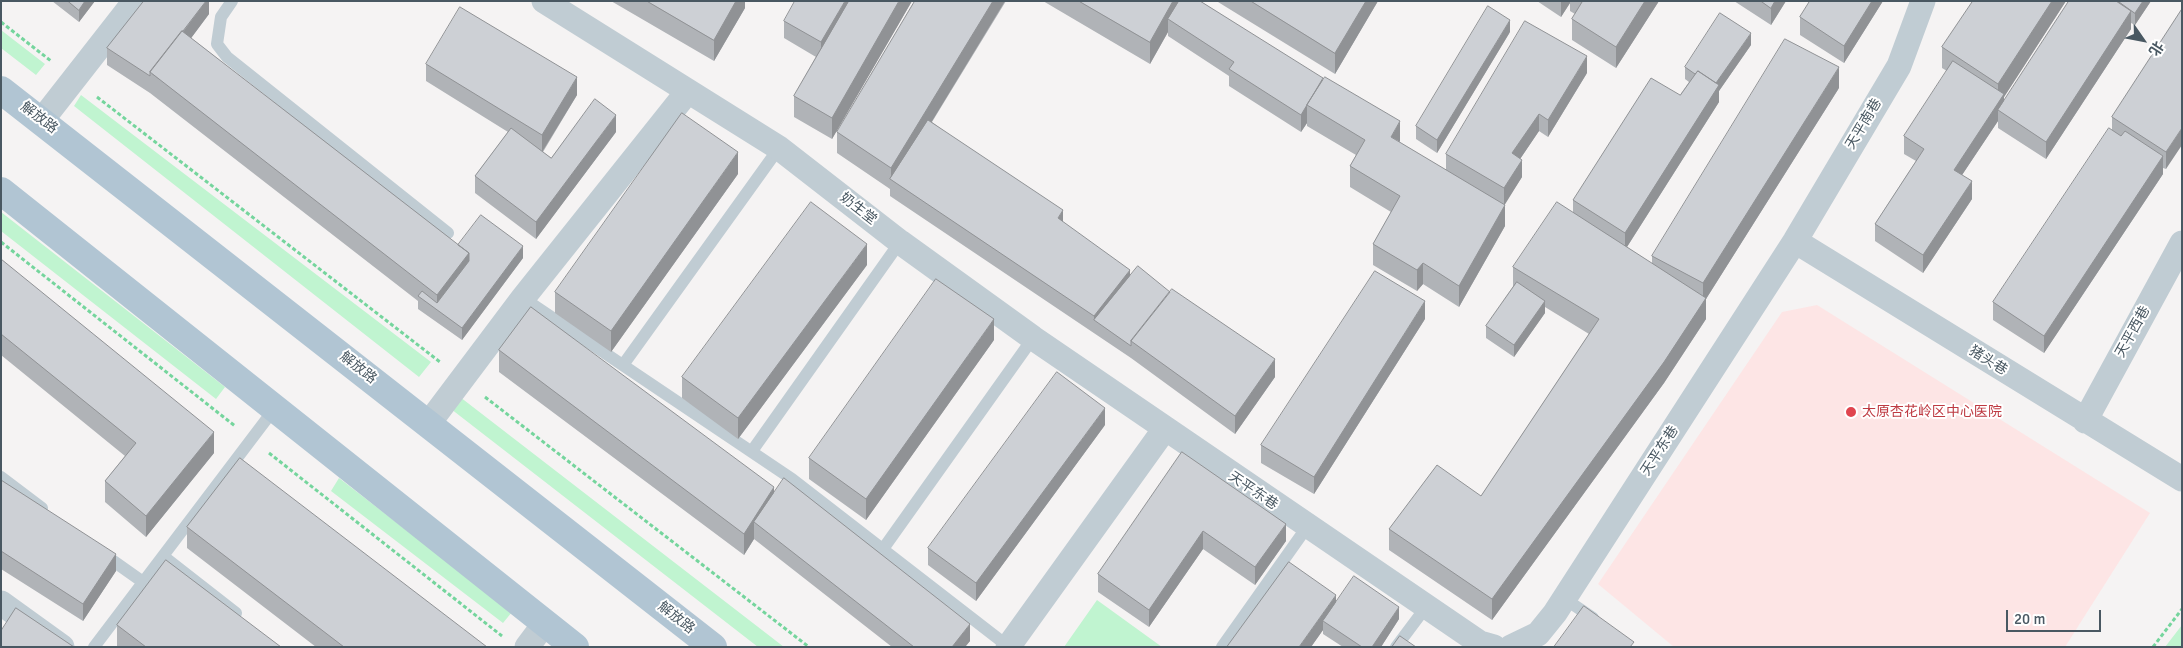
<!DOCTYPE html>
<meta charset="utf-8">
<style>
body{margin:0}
#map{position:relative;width:2183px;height:648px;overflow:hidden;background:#f5f3f3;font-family:Signika,"Noto Sans SC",sans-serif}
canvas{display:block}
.frame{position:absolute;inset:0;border:2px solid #495862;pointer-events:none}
.north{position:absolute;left:2118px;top:15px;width:50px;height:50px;-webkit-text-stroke:4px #fff;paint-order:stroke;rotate:123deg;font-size:14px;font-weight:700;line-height:20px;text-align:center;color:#495862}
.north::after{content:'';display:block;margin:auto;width:18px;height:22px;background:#495862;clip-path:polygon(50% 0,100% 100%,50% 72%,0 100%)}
.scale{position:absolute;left:2006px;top:610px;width:95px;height:22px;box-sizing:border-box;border:2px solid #495862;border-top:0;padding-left:6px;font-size:15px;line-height:18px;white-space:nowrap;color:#495862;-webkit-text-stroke:4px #fff;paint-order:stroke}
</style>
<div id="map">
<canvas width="2183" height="648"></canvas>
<div class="frame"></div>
<div class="north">北</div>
<div class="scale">20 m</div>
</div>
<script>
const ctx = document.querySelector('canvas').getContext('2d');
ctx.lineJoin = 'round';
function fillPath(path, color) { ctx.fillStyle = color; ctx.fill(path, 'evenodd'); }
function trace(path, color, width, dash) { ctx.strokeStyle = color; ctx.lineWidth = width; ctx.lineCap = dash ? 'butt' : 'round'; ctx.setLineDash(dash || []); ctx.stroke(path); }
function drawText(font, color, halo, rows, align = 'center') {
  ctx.font = font + ' Signika,"Noto Sans SC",sans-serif'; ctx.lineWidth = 4; ctx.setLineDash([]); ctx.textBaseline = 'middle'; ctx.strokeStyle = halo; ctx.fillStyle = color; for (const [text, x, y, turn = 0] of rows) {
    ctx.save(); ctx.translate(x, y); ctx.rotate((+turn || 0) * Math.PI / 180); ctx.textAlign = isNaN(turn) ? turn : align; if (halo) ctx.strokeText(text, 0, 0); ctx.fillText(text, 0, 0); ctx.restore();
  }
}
fillPath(new Path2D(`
 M1817 305 2150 513 2065 647H1674L1598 584 1782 312Z`), '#fde5e5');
fillPath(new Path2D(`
 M1 30 45 64 36 75 1 48Z
 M81 95 431 362 419 377 74 106Z
 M1 212 225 387 216 399 1 231Z
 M460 397 784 647H758L451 409Z
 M339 478 512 612 503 623 331 491Z
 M1097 600 1162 647H1064Z
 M2182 625V647H2165Z`), '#c0f4d0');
trace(new Path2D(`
 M1 22 51 61
 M97 97 440 362
 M1 242 235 426
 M485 397 809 647
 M269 453 502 636
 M2153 647 2182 609`), '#75d59d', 3, [4, 2.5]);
trace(new Path2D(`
 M232 1 221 17 217 44 227 57 448 233
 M523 298 792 479 1009 647
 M623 365 779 148
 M752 451 900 242
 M1 477 42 508
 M883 549 1033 338
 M102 553 143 582
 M163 556 236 613
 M1565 599 1593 618
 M94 647 275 408
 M1222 647 1307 527
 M1396 647 1426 607`), '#c0ccd3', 12);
trace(new Path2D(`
 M544 1 779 148 900 242 1033 338 1480 643 1494 647
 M42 120 135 1
 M1795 241 2182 479
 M2085 421 2182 243
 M429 423 523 298 688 91
 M1 603 62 647
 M527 647 545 623
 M1008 647 1164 430
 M1511 647 1538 634 1555 613 1795 241 1899 66 1923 1`), '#c0ccd3', 25);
trace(new Path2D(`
 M1 90 713 647
 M1 191 575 647`), '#b1c5d3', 28);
fillPath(new Path2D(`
 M52 1H95L79 22Z
 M209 1V14L191 38 458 245 523 258 462 340 418 309V301L150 93 107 65V48Z
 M611 1H745V8L714 61Z
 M912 1 832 139 794 117V96L816 57 784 38V21Z
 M915 1H1006L932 122 1063 222 1130 275 1275 377 1235 434 1131 358 890 196V189L837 153V132Z
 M1043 1H1200L1323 80 1400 143 1446 170V154L1587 73 1548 137 1539 131 1520 159 1522 177 1504 204 1505 226 1459 307 1423 284 1417 291 1373 265V244L1391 212 1350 187V166L1356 155 1307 126V123L1301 132 1229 86V76L1168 36V32L1150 64Z
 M1218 1H1378L1335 74 1218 2Z
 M1537 1H1659L1616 68 1572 40V19L1575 14 1570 11V3L1561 17Z
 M1734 1H1786L1771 25Z
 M1810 1H1883L1844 63 1800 35V17Z
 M1973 1H2066L2004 97V101L2069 1H2151L2135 25 2131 23V29L2046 159 1998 128V121L1962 175 1972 199 1923 273 1875 241V224L1916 161 1904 154V136L1947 71 1942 68V47Z
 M2182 9 2166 169 2163 168V174L2044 353 1993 320V302L2112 130V117Z
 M1510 32 1437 153 1416 139V126Z
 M1751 45 1719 91V102L1627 247 1652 264V256L1839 88 1706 299V319L1664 383 1492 620 1389 550V529L1481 496 1589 334 1545 307V313L1514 357 1486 338V326L1513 287V267L1573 212V200L1680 95 1689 82 1685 79V67Z
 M426 64 577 95 543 152 551 158 616 132 536 239 475 193V176L508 132 426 81Z
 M738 174 611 352 555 313V292Z
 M1 259 214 453 146 537 105 502V481L125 456 1 355Z
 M867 265 738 439 682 398V377Z
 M1425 319 1314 494 1261 463V445Z
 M994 340 866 520 809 479V458Z
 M499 350 774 493 970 641 965 647H892L754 539 744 555 499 372Z
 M1105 425 976 601 928 565V548Z
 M1182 452 1286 541 1255 585 1203 549 1149 627 1098 592V574Z
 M1 480 116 571 83 621 1 569Z
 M187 527 487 647H316L187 548Z
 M1336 595V603L1399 619 1381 647H1343L1323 634V630L1311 647Z
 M117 625 281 647H118L117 646Z`), '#b0b3b7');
fillPath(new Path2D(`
 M85 1H95L79 22V10Z
 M206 1H209V14L160 80 152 74Z
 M736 1H745V8L714 61V40Z
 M845 1H855L821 59V42Z
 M899 1H912L832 139V118Z
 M993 1H1005L895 182 891 179V168Z
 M1173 1H1183L1168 19V32L1150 64V42Z
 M1366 1H1378L1335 74V53Z
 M1561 1H1570V3L1561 17Z
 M1645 1H1659L1616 68V47Z
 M1775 1H1786L1771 25V8Z
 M1872 1H1883L1844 63V46Z
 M2052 1H2066L2004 97V112L1998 110V121L1954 187V170L1998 103V84Z
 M2143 1H2151L2135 25V13Z
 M2131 11V29L2046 159V142Z
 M1510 20V32L1437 153V140Z
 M1751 33V45L1719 91V102L1625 250V233L1714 86Z
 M1587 56V73L1548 137V120Z
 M1839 67V88L1706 299V319L1664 383 1492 620V599L1703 303V283Z
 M577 77V95L542 152V135Z
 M1307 105V123L1301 132V115Z
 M1539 114V131L1512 171V153Z
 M616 115V132L536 239V222Z
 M1400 121V142L1391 137Z
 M2182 128V145L2166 169V152Z
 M738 152V174L611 352V331Z
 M2163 156V174L2044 353V336Z
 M1522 160V177L1504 206V188Z
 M1972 181V199L1923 273V255Z
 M1505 205V226L1459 307V286Z
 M1063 210V227L1058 218Z
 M867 244V265L738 439V418Z
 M523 246V258L462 340V328Z
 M469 253V274L437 310V295Z
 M1423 263V284L1417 291V270Z
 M1130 270V287L1094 320V316Z
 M1425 301V319L1314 494V477Z
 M1545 301V313L1514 357V345Z
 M994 319V340L866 520V499Z
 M1275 359V377L1235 434V416Z
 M1105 408V425L976 601V583Z
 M214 432V453L146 537V516Z
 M774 487V508L754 522V539L744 555V534Z
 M1286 524V541L1255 585V567Z
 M1203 531V549L1149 627V610Z
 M116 554V571L83 621V604Z
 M1336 595V613L1323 621V630L1311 647H1299Z
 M1399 607V619L1381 647H1372Z
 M970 624V641L965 647H952Z`), '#909295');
const building = new Path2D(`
 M68 1H85L79 10Z
 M144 1H206L183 31H182L150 72V76L107 48Z
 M647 1H736L714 40Z
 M795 1H845L821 42 784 21Z
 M849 1H899L832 118 794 96Z
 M915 1H993L891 168 837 132Z
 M1079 1H1173L1150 42Z
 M1179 1H1200L1323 78 1301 115 1229 69 1234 62 1168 19Z
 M1251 1H1366L1335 53Z
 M1583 1H1645L1616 47 1572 19Z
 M1761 1H1775L1771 8Z
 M1810 1H1872L1844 46 1800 17Z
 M1973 1H2052L1998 84 1942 47Z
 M2069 1H2116L2131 11 2046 142 1998 110Z
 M2118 1H2143L2135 13Z
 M1488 6 1510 20 1437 140 1416 126Z
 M460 7 577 77 542 135 426 64Z
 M2182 9V128L2166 152 2112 117Z
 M1720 13 1751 33 1716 83 1698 71 1695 74 1685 67Z
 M1525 21 1587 56 1548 120 1539 114 1512 153 1522 160 1504 188 1446 154Z
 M182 31 469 253 437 295 150 72Z
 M1785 39 1839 67 1703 283 1652 256Z
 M1953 61 2004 94 1954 170 1972 181 1923 255 1875 224 1924 149 1904 136Z
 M1698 71 1719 85 1625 233 1573 200 1651 78 1680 95Z
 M1325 77 1400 121 1391 137 1505 205 1459 286 1423 263 1417 270 1373 244 1400 196 1350 166 1365 140 1307 105Z
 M595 99 616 115 536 222 475 176 511 128 551 158Z
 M682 113 738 152 611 331 555 292Z
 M928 120 1063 210 1058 218 1130 270 1094 316 890 179Z
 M2109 128 2121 136 2125 131 2163 156 2044 336 1993 302Z
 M811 202 867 244 738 418 682 377Z
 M1557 202 1706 298 1664 362 1492 599 1389 529 1437 465 1481 496 1599 319 1513 267Z
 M481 215 523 246 462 328 418 296 422 291 437 303 469 261V253L458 245Z
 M1 259 214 432 146 516 105 481 136 443 1 334Z
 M1138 266 1170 292 1131 341V346L1094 320Z
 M1375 271 1425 301 1314 477 1261 445Z
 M936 279 994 319 866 499 809 458Z
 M1517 282 1545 301 1514 345 1486 326Z
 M1172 289 1275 359 1235 416 1131 341Z
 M531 307 774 487 744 534 499 350Z
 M1057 372 1105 408 976 583 928 548Z
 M1182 452 1286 524 1255 567 1203 531 1149 610 1098 574Z
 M240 458 487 647H344L187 527Z
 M784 478 970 624 952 647H914L754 522Z
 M1 480 116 554 83 604 1 551Z
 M166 560 281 647H146L117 625Z
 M1289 562 1336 595 1299 647H1227Z
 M1354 576 1399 607 1372 647H1362L1323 621Z
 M1584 606 1634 642 1630 647H1554Z
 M16 608 74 647H1V631Z
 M1400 636 1416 647H1392Z`);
fillPath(building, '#cdd0d5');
trace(building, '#909295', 1);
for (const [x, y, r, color] of [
 [1851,412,6,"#e0444e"]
]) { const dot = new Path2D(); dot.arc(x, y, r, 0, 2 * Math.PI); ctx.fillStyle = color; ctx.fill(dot); trace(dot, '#fff', 2); }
drawText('14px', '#495862', '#fff', [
 ["解放路",39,118,37],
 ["天平南巷",1864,124,-59],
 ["奶生堂",858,209,38],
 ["天平西巷",2133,332,-61],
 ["猪头巷",1988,361,32],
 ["解放路",358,368,38],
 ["天平东巷",1660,451,-57],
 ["天平东巷",1253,491,34],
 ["解放路",676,618,38]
]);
drawText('14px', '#be3a42', '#fff', [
 ["太原杏花岭区中心医院",1862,412]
], 'left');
</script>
